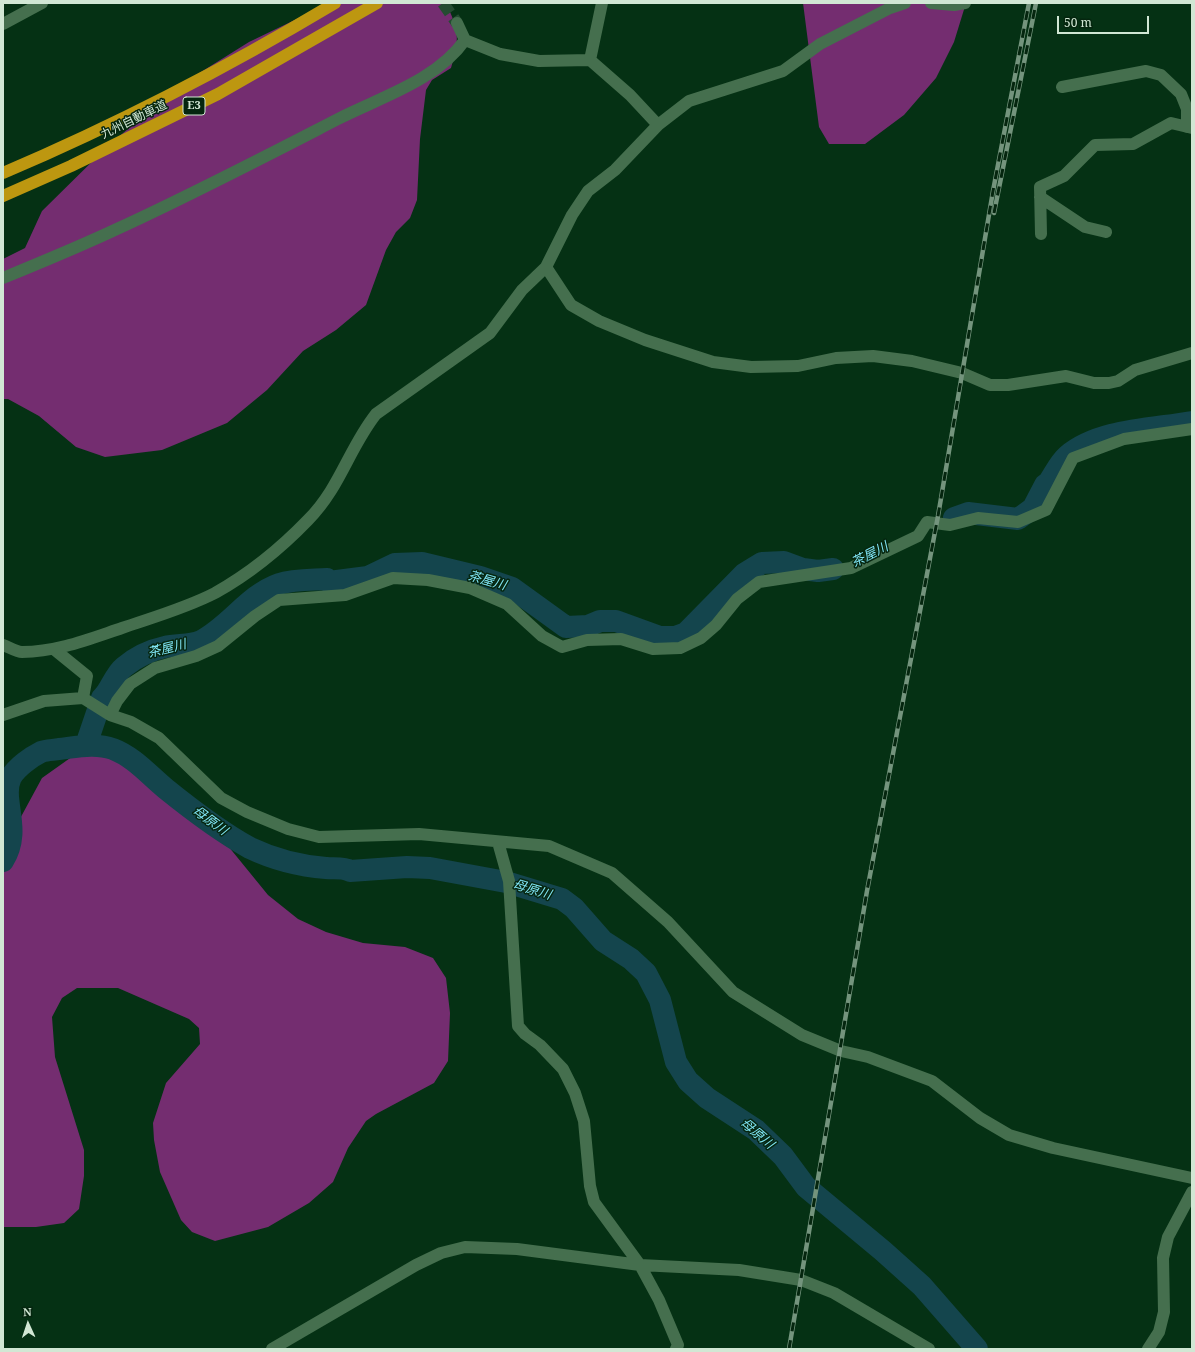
<!DOCTYPE html>
<meta charset="utf-8">
<style>
body{margin:0}
#map{position:relative;width:1195px;height:1352px;overflow:hidden;background:#053114;font-family:"Noto Serif",serif}
canvas{display:block}
.frame{position:absolute;inset:0;border:4px solid #d1e7d4;pointer-events:none}
.north{position:absolute;left:8px;top:1304px;width:40px;height:40px;-webkit-text-stroke:3px #05260f;paint-order:stroke;rotate:357deg;font-size:11px;font-weight:700;line-height:16px;text-align:center;color:#d1e7d4}
.north::after{content:'';display:block;margin:auto;width:14px;height:18px;background:#d1e7d4;clip-path:polygon(50% 0,100% 100%,50% 72%,0 100%)}
.scale{position:absolute;left:1057px;top:16px;width:92px;height:18px;box-sizing:border-box;border:2px solid #d1e7d4;border-top:0;padding-left:5px;font-size:12px;line-height:14px;white-space:nowrap;color:#d1e7d4;-webkit-text-stroke:3px #05260f;paint-order:stroke}
</style>
<div id="map">
<canvas width="1195" height="1352"></canvas>
<div class="frame"></div>
<div class="north">N</div>
<div class="scale">50 m</div>
</div>
<script>
const ctx = document.querySelector('canvas').getContext('2d');
ctx.lineJoin = 'round';
function fillPath(path, color) { ctx.fillStyle = color; ctx.fill(path, 'evenodd'); }
function trace(path, color, width, dash) { ctx.strokeStyle = color; ctx.lineWidth = width; ctx.lineCap = dash ? 'butt' : 'round'; ctx.setLineDash(dash || []); ctx.stroke(path); }
function drawText(font, color, halo, rows, align = 'center') {
  ctx.font = font + ' "Noto Serif","Noto Sans JP",serif'; ctx.lineWidth = 3; ctx.setLineDash([]); ctx.textBaseline = 'middle'; ctx.strokeStyle = halo; ctx.fillStyle = color; for (const [text, x, y, turn = 0] of rows) {
    ctx.save(); ctx.translate(x, y); ctx.rotate((+turn || 0) * Math.PI / 180); ctx.textAlign = isNaN(turn) ? turn : align; if (halo) ctx.strokeText(text, 0, 0); ctx.fillText(text, 0, 0); ctx.restore();
  }
}
fillPath(new Path2D(`
 M330 3H446C459 31 460 38 451 68L432 80 426 90 420 139 417 200 410 218 396 232 386 250 366 305 336 330 303 351 267 390 227 423 162 450 105 457 76 447 39 416 8 399H3V259L25 248 42 211 111 143 185 82 249 42Z
 M803 3H966L954 42 936 78 904 115 865 144H829L819 127Z
 M96 752 136 764 202 814 268 895 298 919 326 932 363 943 405 947 433 958 446 978 450 1013 448 1061 434 1083 376 1114 366 1121 348 1148 333 1182 309 1203 268 1227 215 1241 192 1232 181 1220 160 1172 154 1140 153 1123 166 1083 200 1044 199 1028 189 1019 118 988H77L62 998 52 1017 55 1057 84 1150V1176L79 1209 64 1223 36 1227H3V850L42 778 73 756Z`), '#742d70');
trace(new Path2D(`
 M954 518 968 513 1018 519 1033 508 1045 485 1048 483C1054 475 1059 463 1067 456 1098 429 1154 429 1192 422
 M86 745 102 698C111 690 114 675 124 667 136 657 151 650 165 647 177 644 190 646 201 641 230 626 248 595 279 584 294 579 312 580 327 579L329 582 368 577 395 564 422 563 480 577 512 588 566 627 588 626 600 621H616L660 637H675L686 633 744 574 762 563 784 562 803 569 818 571 833 569
 M3 861C23 829 0 800 11 777 17 767 31 757 41 752 46 750 54 750 59 749 77 747 96 743 113 749 134 757 149 775 166 789 192 810 221 832 250 848 273 859 301 866 326 868 334 869 343 867 350 871L407 867 430 868 506 882 562 899 574 908 603 941 631 959 646 973 660 1000 676 1062 688 1081 707 1098 756 1130 783 1156 806 1187 883 1251 922 1286 977 1349`), '#14454d', 22);
trace(new Path2D(`
 M443 3 457 23`), '#244c31', 12, [12, 6]);
trace(new Path2D(`
 M931 3 954 5 965 3
 M457 23 465 40 500 54 539 61 590 60 630 95 658 125
 M3 24 42 3
 M590 60 602 3
 M1062 87 1146 71 1161 75 1181 94 1187 109V127
 M1040 197 1085 227 1106 232
 M1041 234 1040 187 1064 176 1095 145 1133 144 1171 123 1192 128
 M546 267 571 305 599 321 645 340 713 362 751 367 798 366 836 358 873 356 912 361 962 373 990 385H1008L1066 376 1094 383H1109L1118 381 1135 370 1192 353
 M3 278C42 262 81 246 119 228 193 194 266 156 338 119 381 97 436 81 465 40
 M3 645C9 647 16 652 22 652 57 652 89 639 122 628 154 617 186 608 215 593 249 574 281 548 308 520 340 488 349 448 376 414L490 333 522 290 546 267 572 215 588 191 615 170 658 125 689 101 783 71 820 44 890 8 905 3
 M55 650 87 676 83 698
 M3 715 44 701 83 698 110 715 131 722 159 738 221 798 247 812 288 829 319 837 419 834 549 846 612 873 668 922 733 992 802 1035 841 1051 868 1057 932 1081 980 1118 1009 1135 1053 1148 1192 1178
 M110 715 117 701 130 684 155 668 196 656 218 646 255 616 279 600 345 595 393 578 428 580 470 588 507 604 542 636 562 647 587 640 621 639 653 649 680 648 701 638 716 625 737 599 759 582 851 568 918 536 927 522 950 525 978 518 1018 522 1046 510 1073 458 1124 439 1192 429
 M498 842 509 881 518 1026 525 1034 540 1045 563 1069 575 1093 584 1121 590 1186 594 1202 640 1265 659 1300 678 1345 676 1349
 M272 1349 416 1265 441 1253 465 1247 517 1249 640 1265 739 1270 801 1280 834 1293 929 1349
 M1148 1349 1159 1332 1164 1312 1163 1258 1168 1237 1192 1192`), '#456f4e', 12);
trace(new Path2D(`
 M3 173C118 124 228 67 335 3
 M3 196 71 166 218 94 377 3`), '#bd9710', 12);
const rail = new Path2D(`
 M994 213 1036 3
 M789 1349 867 891 938 516 993 191 1029 3`);
trace(rail, '#74947d', 4.5);
trace(rail, '#05260f', 3, [9]);
for (const [x, y, w] of [
 [194,106,22]
]) { const box = new Path2D(); box.roundRect(x - w / 2, y - 9, w, 18, 3); ctx.fillStyle = '#05260f'; ctx.fill(box); trace(box, '#d1e7d4', 1); }
drawText('bold 11px', '#d1e7d4', null, [
 ["E3",194,106]
]);
drawText('12px', '#d1e7d4', '#05260f', [
 ["九州自動車道",134,120,-26]
]);
drawText('italic 13px', '#81e6f7', '#05260f', [
 ["茶屋川",870,555,-27],
 ["茶屋川",487,581,16],
 ["茶屋川",167,649,-14],
 ["母原川",210,821,36],
 ["母原川",532,890,17],
 ["母原川",757,1134,40]
]);
</script>
